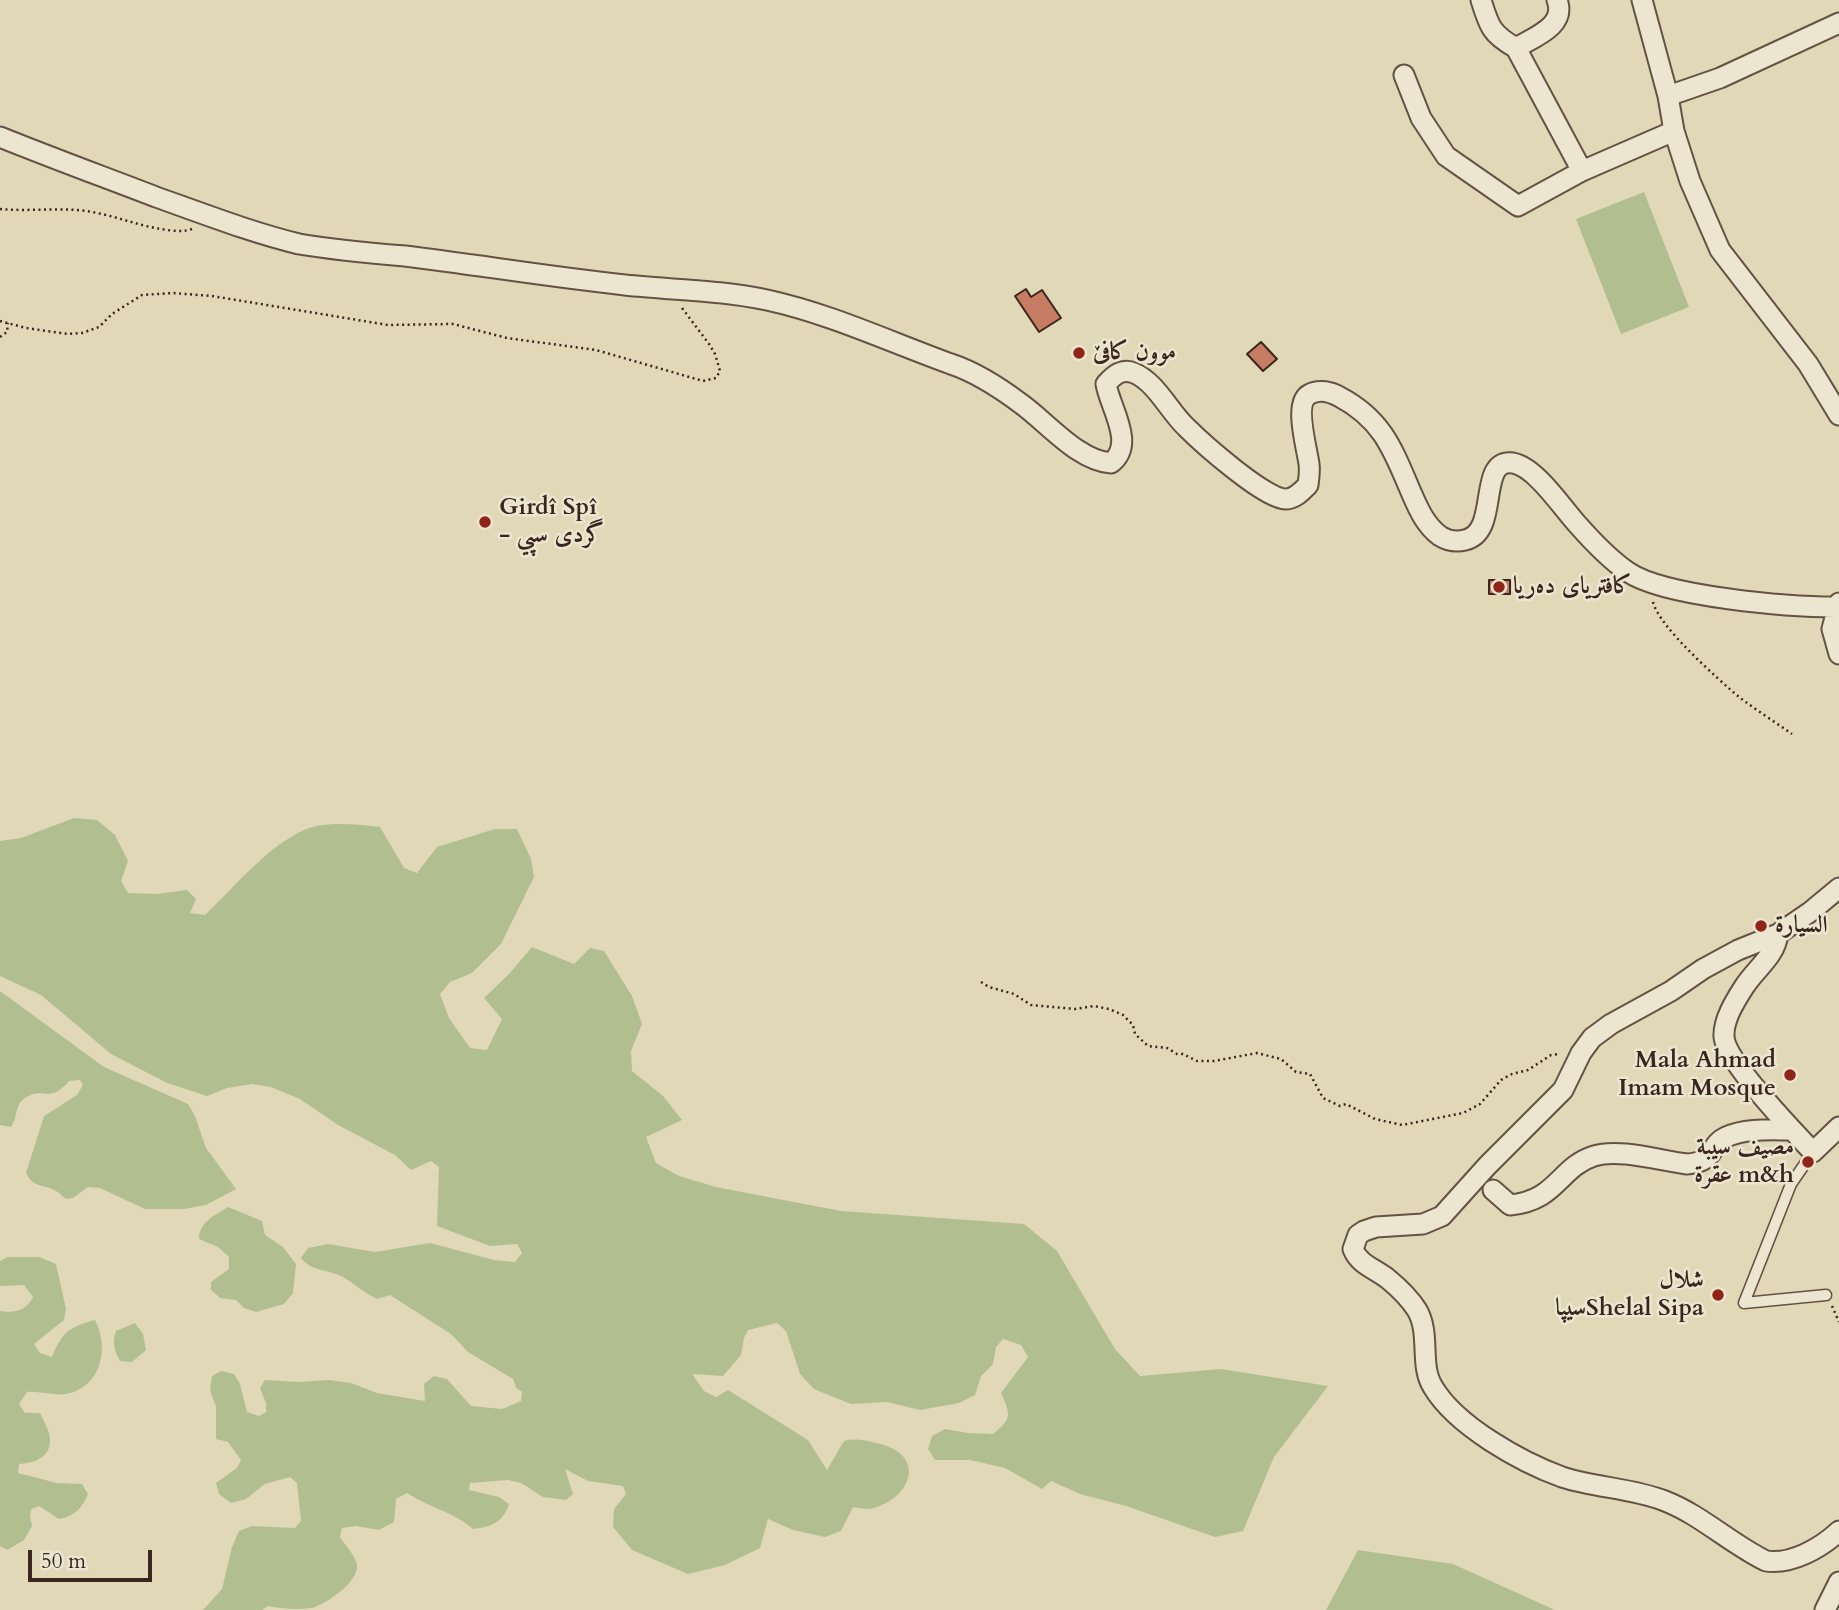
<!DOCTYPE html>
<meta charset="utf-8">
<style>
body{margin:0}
#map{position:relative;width:1839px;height:1610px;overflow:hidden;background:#e1d8b8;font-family:Cardo,serif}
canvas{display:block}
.scale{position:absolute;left:28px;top:1550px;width:124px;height:32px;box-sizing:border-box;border:4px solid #3a261e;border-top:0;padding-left:9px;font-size:21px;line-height:24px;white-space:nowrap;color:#3a261e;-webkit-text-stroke:5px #ece6d1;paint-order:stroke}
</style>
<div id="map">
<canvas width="1839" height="1610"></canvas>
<div class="scale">50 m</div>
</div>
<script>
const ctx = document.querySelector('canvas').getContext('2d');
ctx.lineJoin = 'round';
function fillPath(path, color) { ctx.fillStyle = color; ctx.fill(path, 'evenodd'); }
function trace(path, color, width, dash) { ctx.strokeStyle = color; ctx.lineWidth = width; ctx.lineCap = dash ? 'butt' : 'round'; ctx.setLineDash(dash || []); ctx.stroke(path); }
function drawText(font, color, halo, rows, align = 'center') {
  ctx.font = font + ' Cardo,Amiri,serif'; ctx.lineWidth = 5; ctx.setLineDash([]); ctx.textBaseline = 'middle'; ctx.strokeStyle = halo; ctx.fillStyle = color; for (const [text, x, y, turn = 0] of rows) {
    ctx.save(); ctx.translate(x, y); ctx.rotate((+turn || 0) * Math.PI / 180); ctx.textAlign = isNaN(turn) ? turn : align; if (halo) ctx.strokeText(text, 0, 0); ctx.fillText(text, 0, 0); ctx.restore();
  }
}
fillPath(new Path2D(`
 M1644 192 1689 307 1621 334 1576 219Z
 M74 818 97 820 115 835 128 861 121 881 128 893 156 894 187 890 196 899 190 913 205 915C236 886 265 848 304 830 325 821 357 824 380 827L404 868 417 873 437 847 495 829H517L531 859 534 877 501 944 472 973 450 982 440 994 449 1018 470 1048 487 1050 502 1019 484 998 509 974 532 947 574 964 590 948 604 951 632 996 642 1024 631 1051 632 1071 663 1096 682 1120 646 1137 656 1163 679 1176 716 1187 841 1211 1024 1224 1057 1251 1115 1349 1140 1376 1221 1369 1328 1386 1274 1457 1243 1531 1215 1537 1126 1506 1080 1494 1051 1481 1042 1489 1005 1468 970 1460H935L928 1449 932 1436 945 1429 968 1433 993 1434C1012 1419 1011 1415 1001 1393L1028 1357 1021 1345 1003 1339 996 1347 993 1364 981 1376 975 1395 959 1403 920 1410 887 1402 851 1404 814 1389 800 1374 786 1331 777 1323 748 1330 744 1338 741 1355 723 1376 692 1374 704 1391 716 1397 728 1390 808 1440 827 1470 844 1441C855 1438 864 1440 876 1443 926 1453 914 1496 874 1508 868 1510 859 1508 853 1507L841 1531 825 1537 793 1530 768 1519 760 1548 725 1565 688 1574 632 1550 613 1527 614 1509 626 1494 623 1486 588 1481 565 1469 573 1494 566 1500 543 1497 521 1483 508 1480 470 1483 469 1490 499 1497 509 1504C503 1522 492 1527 473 1529 454 1512 428 1507 407 1493L396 1499 394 1522 379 1530 356 1526 342 1528 340 1537C345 1545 355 1555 357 1565 359 1582 326 1604 312 1608 297 1610 282 1609 268 1606L262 1610H203L222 1589 232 1547 239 1531 252 1526 295 1528 301 1521 297 1483 290 1477 265 1484 246 1499 231 1503 219 1494 216 1483 237 1468 241 1460 228 1442 216 1439V1407L210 1390 212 1376 221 1371 234 1374 240 1384 247 1412 259 1416 266 1412V1403L260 1388 265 1380 299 1382 329 1380 351 1383 377 1393 425 1401 424 1384 434 1376 447 1379 471 1406 502 1409 521 1401 522 1392 516 1388 513 1379 468 1352 451 1334 390 1295 377 1299C364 1293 355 1284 343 1277 328 1269 312 1272 301 1258L308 1248 328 1244 375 1252 430 1243 494 1260 515 1262 522 1253 517 1244 490 1246 437 1226 439 1167 431 1161 411 1170 395 1155 338 1125 300 1099 271 1087 252 1084 227 1088 207 1096 167 1083 111 1054 41 995 0 976V841L21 838Z
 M0 991 104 1067 188 1104 195 1116 206 1148 236 1189 206 1205 184 1209H145L100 1188 88 1187 73 1198 66 1199C63 1197 60 1193 56 1191 44 1184 33 1188 26 1173L44 1116 77 1095 83 1085 80 1080 69 1081C49 1105 44 1085 25 1098 14 1105 18 1118 11 1127L0 1125Z
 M228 1207 262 1221 265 1235 283 1247 296 1264 293 1293 284 1304 256 1312 244 1308 236 1300 220 1298 211 1290V1282L229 1269V1257L218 1247 199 1239C199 1222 215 1215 228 1207Z
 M7 1257H39L56 1264 66 1309 64 1320 34 1344 40 1353 52 1357C62 1332 69 1327 95 1320 110 1348 101 1388 66 1394 55 1396 40 1391 27 1392L19 1404 25 1413H40C43 1420 50 1431 50 1439 51 1458 34 1463 19 1464L18 1473 57 1483 82 1484 88 1494C82 1508 75 1516 59 1519L39 1506 31 1509 30 1517 32 1526 24 1540 7 1550 0 1546V1311C15 1313 26 1311 33 1297L24 1285 0 1286V1261Z
 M135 1323 143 1334 146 1350 132 1362 120 1361C114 1349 112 1343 116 1331Z
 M1358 1550 1453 1564 1555 1610H1326Z`), '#b1bf90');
const building = new Path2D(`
 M1026 289 1031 297 1042 290 1061 318 1039 332 1015 296Z
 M1261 342 1277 359 1263 371 1247 354Z
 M1489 580H1510V594H1489Z`);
fillPath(building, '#c67d63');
trace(building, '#3a261e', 2);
const lane = new Path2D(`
 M1813 1152 1791 1184 1744 1303 1826 1295`);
const street = new Path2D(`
 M1481 0C1489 26 1491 34 1516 48L1582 171
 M1642 0 1668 96 1674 131 1690 181 1720 250 1808 364 1839 415
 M1516 48C1534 37 1567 26 1557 0
 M1404 75 1421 118 1446 156 1518 206 1582 171 1674 131
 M1668 96 1720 78 1839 23
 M0 137C52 158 104 177 156 197 204 214 250 232 299 244 334 250 369 253 405 256 478 265 551 277 625 285 672 290 720 290 767 300 831 314 890 342 951 364 975 372 1000 388 1020 403 1047 422 1078 461 1111 463 1136 444 1110 408 1106 384 1114 375 1122 368 1134 373 1156 382 1169 411 1186 427 1202 443 1266 500 1286 499 1295 499 1302 491 1308 485 1309 478 1310 471 1309 464 1307 448 1293 402 1310 394 1319 389 1331 392 1340 397 1383 420 1393 450 1411 492 1418 508 1425 525 1440 536 1448 541 1457 542 1465 540 1501 532 1476 458 1513 463 1536 467 1563 509 1578 525 1593 542 1609 559 1628 572 1665 597 1790 607 1836 607
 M1839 603 1832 629 1839 654
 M1839 888 1810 912 1778 934 1738 950 1703 969 1671 991 1611 1024 1592 1038 1581 1053 1563 1090 1487 1166 1442 1216 1423 1224 1376 1227 1364 1231 1358 1235 1353 1249C1359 1265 1376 1269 1388 1279 1399 1288 1410 1299 1417 1310 1431 1334 1419 1365 1433 1387 1456 1426 1521 1462 1562 1477 1596 1488 1632 1488 1665 1501 1701 1515 1731 1544 1766 1561 1791 1565 1821 1548 1839 1531
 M1778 934C1775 957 1756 968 1744 987 1735 1001 1723 1020 1724 1037 1726 1061 1794 1132 1813 1152L1839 1127
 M1493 1190 1510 1205C1557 1201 1559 1167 1594 1156 1619 1148 1661 1161 1687 1164 1717 1162 1708 1145 1726 1137 1746 1128 1771 1130 1792 1130
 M1825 1610 1839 1582`);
trace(lane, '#645244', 13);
trace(street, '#645244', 23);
trace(new Path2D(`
 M0 209C32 212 66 206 97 213 117 217 135 224 155 228 167 230 181 233 192 229
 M0 321 26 328 68 334 82 333 99 327 112 314 142 295 173 293 212 296 388 325 453 324 507 338 596 350 703 381 716 378 720 371 715 354 709 344 682 308
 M0 337 7 332 8 323
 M1653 602C1659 627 1718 679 1739 697 1756 710 1775 722 1792 734
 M981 982 989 987 1014 994 1031 1005 1075 1009 1094 1006 1109 1009 1123 1015 1133 1025 1135 1034 1148 1046 1167 1048 1177 1054H1183L1197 1061H1214L1257 1053 1281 1059 1296 1072 1310 1074 1323 1098 1340 1106 1346 1104 1375 1119 1402 1125 1463 1113 1480 1104 1501 1080 1512 1074 1528 1070 1551 1055 1560 1054
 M1832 1306 1839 1322`), '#3a261e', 2.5, [2, 3.5]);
trace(lane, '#ece6d1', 10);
trace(street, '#ece6d1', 19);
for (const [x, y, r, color] of [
 [1079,353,7,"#8f2418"],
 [485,522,7,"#8f2418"],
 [1499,587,7,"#8f2418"],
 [1761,926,7,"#8f2418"],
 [1790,1075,7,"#8f2418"],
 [1808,1162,7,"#8f2418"],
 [1718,1295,7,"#8f2418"]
]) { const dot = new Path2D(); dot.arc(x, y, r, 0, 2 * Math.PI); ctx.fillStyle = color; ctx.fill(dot); trace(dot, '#ece6d1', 2.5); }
drawText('bold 24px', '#3a261e', '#ece6d1', [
 ["موون کافێ",1093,353],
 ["Girdî Spî",499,508],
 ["- گردی سپي",499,536],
 ["کافتریای دەریا",1513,587],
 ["السيارة",1775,926],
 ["Mala Ahmad",1776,1061,"right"],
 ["Imam Mosque",1776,1089,"right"],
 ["مصيف سيبة",1794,1148,"right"],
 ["عقرة m&h",1794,1176,"right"],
 ["شلال",1704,1281,"right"],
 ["سیپاShelal Sipa",1704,1309,"right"]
], 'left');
</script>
